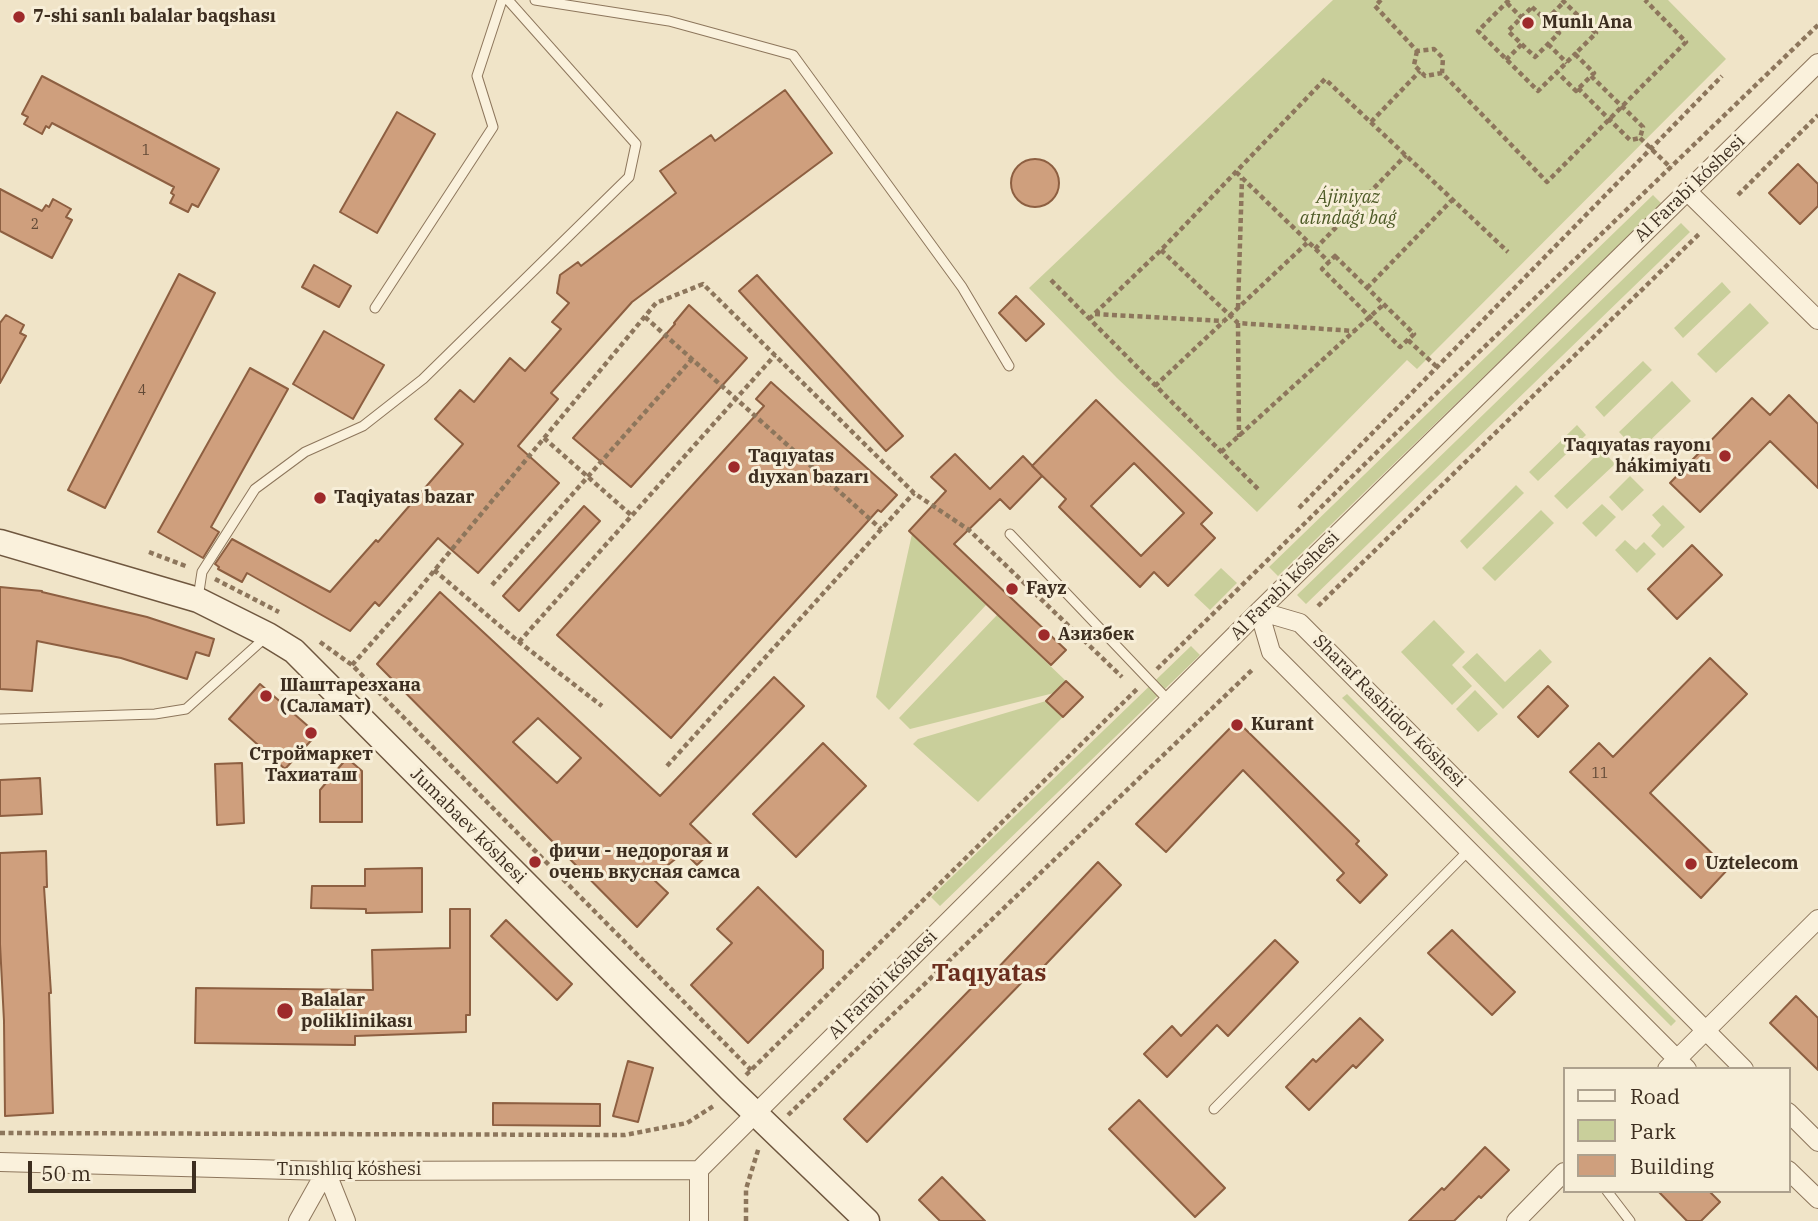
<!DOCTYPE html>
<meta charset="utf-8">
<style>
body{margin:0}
#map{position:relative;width:1818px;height:1221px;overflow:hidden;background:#f0e4c8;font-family:"IBM Plex Serif",serif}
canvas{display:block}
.legend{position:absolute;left:1563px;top:1067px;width:228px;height:126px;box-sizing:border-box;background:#f7eed8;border:2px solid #ada18e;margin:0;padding:9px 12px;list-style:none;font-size:21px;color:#3d2e20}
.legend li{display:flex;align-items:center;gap:14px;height:35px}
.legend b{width:35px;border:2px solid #ada18e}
.scale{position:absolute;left:28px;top:1161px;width:168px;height:32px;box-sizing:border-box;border:4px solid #3d2e20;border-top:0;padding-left:9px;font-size:21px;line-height:24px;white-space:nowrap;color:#3d2e20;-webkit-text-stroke:5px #f7eed8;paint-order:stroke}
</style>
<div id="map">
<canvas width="1818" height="1221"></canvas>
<ul class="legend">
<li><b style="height:9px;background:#faf1dc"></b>Road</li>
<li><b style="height:19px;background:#c9cf9b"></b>Park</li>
<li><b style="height:19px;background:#cf9f7d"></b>Building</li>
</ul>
<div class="scale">50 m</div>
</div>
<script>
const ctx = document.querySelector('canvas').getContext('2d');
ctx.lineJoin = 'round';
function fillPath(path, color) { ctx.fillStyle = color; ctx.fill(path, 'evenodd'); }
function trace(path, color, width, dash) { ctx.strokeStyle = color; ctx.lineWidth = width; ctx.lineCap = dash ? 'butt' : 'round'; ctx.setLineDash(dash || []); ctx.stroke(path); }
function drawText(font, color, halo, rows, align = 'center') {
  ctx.font = font + ' "IBM Plex Serif",serif'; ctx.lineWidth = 6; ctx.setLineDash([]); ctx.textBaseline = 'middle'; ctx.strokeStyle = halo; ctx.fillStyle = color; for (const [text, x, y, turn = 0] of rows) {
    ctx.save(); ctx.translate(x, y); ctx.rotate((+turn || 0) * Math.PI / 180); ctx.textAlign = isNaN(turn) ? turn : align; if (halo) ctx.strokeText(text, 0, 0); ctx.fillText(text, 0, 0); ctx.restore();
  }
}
fillPath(new Path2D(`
 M1333 0H1668L1726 59 1417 369 1407 360 1257 512 1117 378 1029 288Z
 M1653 195 1662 204 1278 576 1269 567Z
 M1681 223 1690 232 1306 604 1297 595Z
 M1722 282 1731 292 1683 338 1674 328Z
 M1750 303 1769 323 1716 373 1697 354Z
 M1643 361 1652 370 1604 417 1595 407Z
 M1672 381 1691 401 1638 452 1619 432Z
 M1577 425 1586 435 1538 481 1529 472Z
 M1602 450 1615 464 1567 509 1554 496Z
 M1630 476 1644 490 1622 511 1609 497Z
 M1516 485 1524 493 1467 549 1460 541Z
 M1602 504 1616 517 1596 537 1582 523Z
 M1663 505 1685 527 1663 548 1651 536 1661 525 1652 515Z
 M1541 510 1554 523 1495 581 1482 568Z
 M912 534 986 605 889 710 876 697Z
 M1625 540 1636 550 1644 542 1656 554 1637 573 1615 550Z
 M1221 568 1237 583 1210 610 1194 595Z
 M997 615 1066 681 1054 693 910 729 899 718Z
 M1434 620 1465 652 1452 665 1472 686 1452 705 1401 652Z
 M1191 646 1200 655 940 906 931 897Z
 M1540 649 1552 662 1503 709 1462 667 1477 653 1505 682Z
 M1475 690 1498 714 1478 732 1456 709Z
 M1347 694 1676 1021 1671 1026 1342 698Z
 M1046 701 1063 717 978 802 913 744 918 739Z`), '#c9cf9b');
const building = new Path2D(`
 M42 76 219 169 198 207 192 204 188 212 170 203 174 195 171 193 174 187 52 123 49 128 46 126 42 134 24 124 28 117 22 114Z
 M785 90 832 153 632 302 551 393 558 399 518 446 559 483 478 573 438 538 379 606 375 602 350 631 247 573 242 582 218 569 219 567 215 564 232 539 330 592 376 540 378 542 463 444 435 419 460 390 474 402 510 358 525 371 561 329 552 322 569 303 557 293 560 275 578 262 581 266 676 193 660 171 711 135 715 141Z
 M397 112 435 134 377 233 340 212Z
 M1011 183a24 24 0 1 1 48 0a24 24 0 1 1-48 0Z
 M1798 164 1818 184V206L1800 224 1769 193Z
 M0 189 42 211 46 205 49 207 53 199 71 209 66 217 72 220 52 258 0 231Z
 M314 265 351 286 339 307 302 287Z
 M179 274 215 293 105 508 68 490Z
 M757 275 903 436 886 451 739 291Z
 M1016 296 1044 324 1026 341 999 313Z
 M689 305 747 358 631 487 573 438 675 324 674 323Z
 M6 315 24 325 20 333 26 336 0 383V323Z
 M324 331 384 365 353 419 293 384Z
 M250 368 288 389 211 527 219 532 203 558 158 532Z
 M771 382 897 495 881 512 878 510 671 738 557 635 764 406 756 399Z
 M1789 395 1818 424V488L1770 441 1700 512 1670 483 1752 398 1770 415Z
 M1096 400 1212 513 1201 524 1215 538 1168 586 1154 572 1140 587 1059 507 1066 499 1032 466ZM1134 463 1184 513 1141 556 1091 506Z
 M955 454 990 489 1023 456 1042 476 1010 509 1000 499 954 544 1066 650 1051 665 909 531 946 491 931 477Z
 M584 506 600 521 519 611 503 596Z
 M1692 545 1722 575 1677 619 1648 589Z
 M0 587 42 591V592L147 617 214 639 209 656 196 652 187 679 121 658 37 641 32 691 0 689Z
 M440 592 660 796 774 677 804 706 690 824 715 848 697 865 684 852 652 878 668 893 637 927 377 664ZM538 718 581 758 557 783 513 742Z
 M1710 658 1747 694 1650 793 1728 869 1701 898 1570 772 1599 743 1613 757Z
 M1066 681 1083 697 1063 717 1046 701Z
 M260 684 317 734 285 769 229 719Z
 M1548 686 1568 706 1538 737 1518 717Z
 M1237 721 1359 841 1356 844 1387 875 1360 903 1337 880 1344 873 1243 770 1166 852 1136 824Z
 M823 743 866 786 796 857 753 814Z
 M347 758 362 771V822H320V790Z
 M242 763 244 823 217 825 215 764Z
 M40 778 42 814 0 816V780Z
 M46 851 47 887H44L51 993H49L53 1113 5 1116 4 1021 0 944V853Z
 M1098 862 1121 885 1029 982 1026 978 867 1142 844 1119 991 968 995 971Z
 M422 868V912L366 913V909L311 908 312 886H365V869Z
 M758 887 823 951V968L748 1043 691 985 732 943 717 929Z
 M450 909H470V1015H466V1032L355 1036V1045L195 1043 196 988 373 990 372 950 450 948Z
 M506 920 572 984 557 1000 491 936Z
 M1452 930 1515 992 1492 1015 1428 953Z
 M1275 940 1298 962 1228 1036 1217 1025 1167 1077 1144 1054 1172 1026 1181 1036Z
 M1796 996 1818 1018V1070L1770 1023Z
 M1360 1018 1383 1040 1356 1068 1353 1065 1309 1110 1286 1087 1313 1059 1316 1062Z
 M628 1061 653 1068 638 1122 613 1116Z
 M1139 1100 1225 1188 1195 1217 1109 1129Z
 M493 1103 600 1104V1126L493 1125Z
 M1485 1147 1509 1170 1481 1198 1479 1196 1454 1221H1409L1442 1188 1444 1190Z
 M942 1177 985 1221H940L919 1200Z
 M1658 1191H1709L1720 1202 1701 1221H1687Z`);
fillPath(building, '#cf9f7d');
trace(building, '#8d5f41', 2);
const lane = new Path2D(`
 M535 0 669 21 793 55 962 287 1009 366
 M375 308 493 127 477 76 502 0
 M1010 534 1169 701
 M198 598 202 572 255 489 305 452 363 426 423 379 629 177 636 144 508 0
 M0 719 155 714 186 709 267 636
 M1214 1109 1469 850
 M1607 1191 1630 1221`);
const street = new Path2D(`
 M1687 191 1818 320
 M1259 611 1300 623 1744 1069
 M1259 611 1271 652 1687 1069
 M1667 1069 1818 919
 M1788 1112 1818 1142
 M0 1162 326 1171 699 1170
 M699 1170 1259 611 1818 63
 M699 1170V1221
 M1788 1170 1818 1199
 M326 1171 346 1221
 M298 1221 326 1171
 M1516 1221 1564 1172`);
const secondary = new Path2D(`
 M0 542 198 600 268 635 294 651 731 1090 867 1221`);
trace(lane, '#8d765c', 11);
trace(street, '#8d765c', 20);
trace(secondary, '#6f573f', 27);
trace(new Path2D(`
 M1381 0 1375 6 1417 51 1434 49 1443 58 1442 73 1547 182 1686 42 1645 0
 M1509 0 1478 31 1538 91 1557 72
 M1562 0 1596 33 1575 54
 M1507 3 1522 18
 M1532 7 1559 33 1535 57 1508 31Z
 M1546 20 1565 1
 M1548 44 1567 63
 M1417 51 1414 65 1425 76 1442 73
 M1575 54 1594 73 1576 91 1557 72Z
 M1506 60 1522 44
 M1591 76 1643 127 1640 138
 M1578 88 1630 140 1640 138
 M1371 122 1420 71
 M1640 138 1671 168
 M1236 172 1329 262
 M1738 195 1818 115
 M1315 249 1406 155
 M1161 250 1238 323 1354 331
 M1335 256 1414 334 1400 347 1322 269Z
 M1051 280 1258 489
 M1367 288 1452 200
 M1238 308 1242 178
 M1095 314 1223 321
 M645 317 881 529
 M1089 319 1161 250 1325 79 1508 252
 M1238 323 1239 437
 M1408 340 1437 367
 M1155 386 1307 243
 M544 438 631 515
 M1221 452 1384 304
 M1299 508 1722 76
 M149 552 188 567
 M434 570 519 642 602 706
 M215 579 279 612
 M492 585 692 359
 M1318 606 1699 234
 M320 642 352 665 751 1070
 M519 642 775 355
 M352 665 414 595 656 303 703 284 914 493 969 530 1122 677
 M1157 669 1449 381 1818 25
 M667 766 914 493
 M746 1075 1138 688
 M788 1115 1252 670
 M0 1133 625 1135 687 1123 715 1105
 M746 1221V1189L759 1147`), '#8d765c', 4.5, [5, 3.5]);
trace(lane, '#faf1dc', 9);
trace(street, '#faf1dc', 18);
trace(secondary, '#faf1dc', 24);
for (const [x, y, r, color] of [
 [19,17,7,"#9e2a2b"],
 [1528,23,7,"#9e2a2b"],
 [1725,456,7,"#9e2a2b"],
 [734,467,7,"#9e2a2b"],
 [320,498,7,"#9e2a2b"],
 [1012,589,7,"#9e2a2b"],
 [1044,635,7,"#9e2a2b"],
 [266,696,7,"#9e2a2b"],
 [1237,725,7,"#9e2a2b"],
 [311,733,7,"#9e2a2b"],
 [535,862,7,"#9e2a2b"],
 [1691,864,7,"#9e2a2b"],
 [285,1011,9,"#9e2a2b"]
]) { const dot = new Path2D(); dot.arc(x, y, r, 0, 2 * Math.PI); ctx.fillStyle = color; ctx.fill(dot); trace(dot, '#f7eed8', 2.5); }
drawText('14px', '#624a37', null, [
 ["1",146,151],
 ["2",35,225],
 ["4",142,391],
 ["11",1600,774]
]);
drawText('bold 18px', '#3d2e20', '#f7eed8', [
 ["7-shi sanlı balalar baqshası",33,17],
 ["Munlı Ana",1542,23],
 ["Taqıyatas rayonı",1711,446,"right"],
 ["hákimiyatı",1711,467,"right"],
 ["Taqıyatas",748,457],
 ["dıyxan bazarı",748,478],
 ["Taqiyatas bazar",334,498],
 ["Fayz",1026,589],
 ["Азизбек",1058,635],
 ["Шаштарезхана",280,686],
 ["(Саламат)",280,707],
 ["Kurant",1251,725],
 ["Строймаркет",311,755,"center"],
 ["Тахиаташ",311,776,"center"],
 ["фичи - недорогая и",549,852],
 ["очень вкусная самса",549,873],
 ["Uztelecom",1705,864],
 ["Balalar",301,1001],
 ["poliklinikası",301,1022]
], 'left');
drawText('18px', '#3d2e20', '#f7eed8', [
 ["Al Farabi kóshesi",1690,189,-44],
 ["Al Farabi kóshesi",1285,586,-45],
 ["Sharaf Rashidov kóshesi",1389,711,45],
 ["Jumabaev kóshesi",468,826,45],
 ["Al Farabi kóshesi",883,985,-45],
 ["Tınıshlıq kóshesi",349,1170]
]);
drawText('italic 18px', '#4d5a26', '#f7eed8', [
 ["Ájiniyaz",1348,198],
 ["atındaǵı baǵ",1348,219]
]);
drawText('bold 24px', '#6b2e1e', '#f7eed8', [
 ["Taqıyatas",989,974]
]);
</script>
